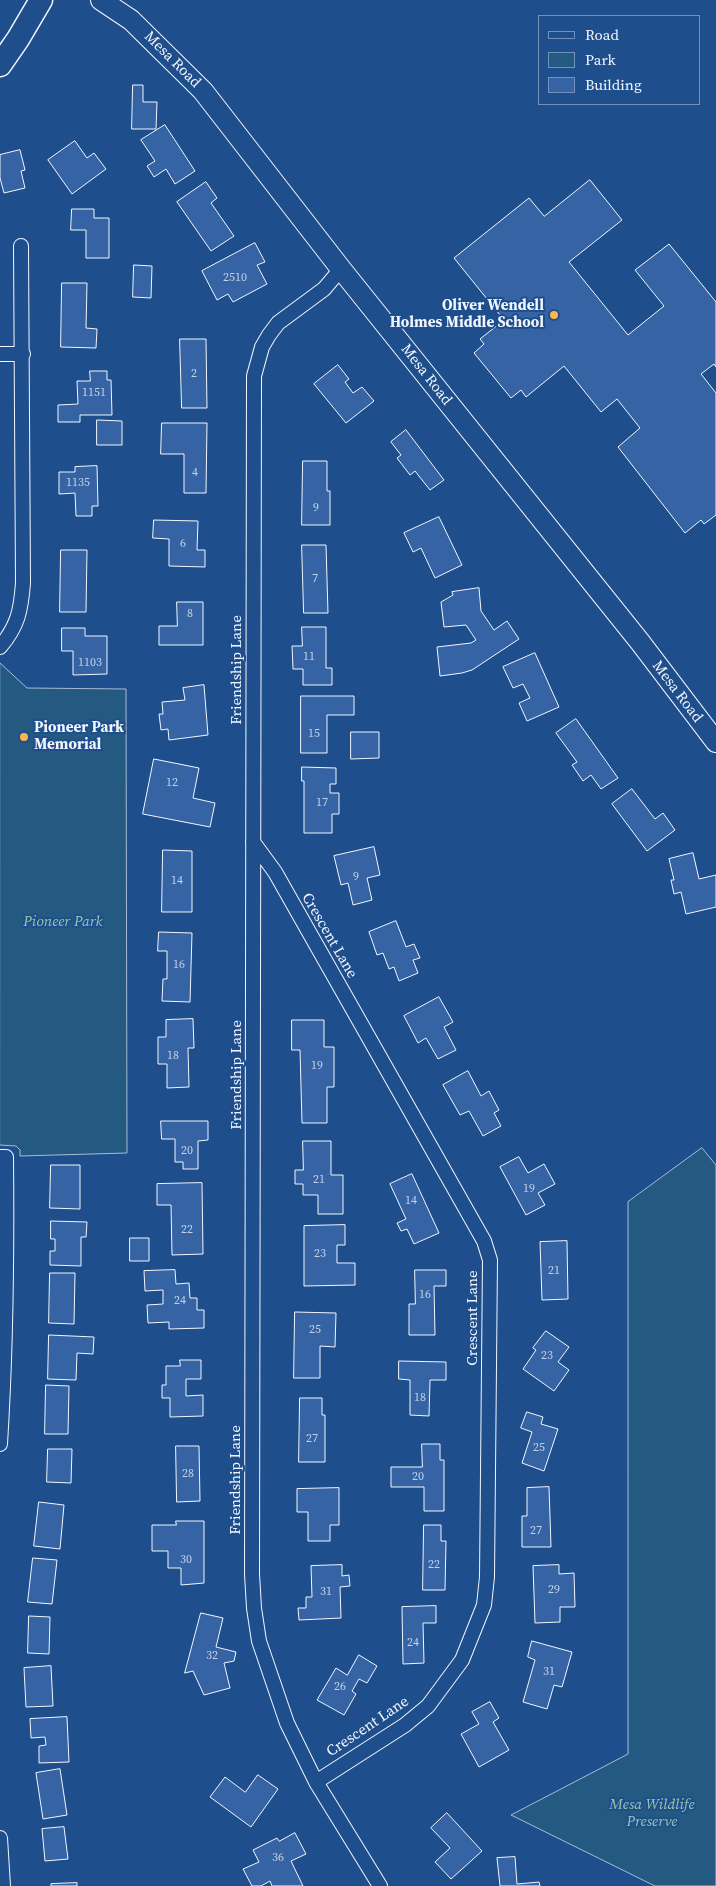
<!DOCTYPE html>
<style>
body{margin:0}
#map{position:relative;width:716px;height:1886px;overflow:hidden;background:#1f4e8c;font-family:"Source Serif 4",serif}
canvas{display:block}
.legend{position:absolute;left:538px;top:15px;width:162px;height:90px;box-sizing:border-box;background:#1f4e8c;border:1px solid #7391ba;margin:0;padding:6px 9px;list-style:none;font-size:15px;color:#f2f6ff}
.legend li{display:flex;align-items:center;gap:10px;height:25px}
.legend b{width:25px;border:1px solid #7391ba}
</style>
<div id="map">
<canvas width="716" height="1886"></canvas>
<ul class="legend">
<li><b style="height:6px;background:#1f4e8c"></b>Road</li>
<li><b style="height:14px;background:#245a82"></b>Park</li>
<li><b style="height:14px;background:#3563a3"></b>Building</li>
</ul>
</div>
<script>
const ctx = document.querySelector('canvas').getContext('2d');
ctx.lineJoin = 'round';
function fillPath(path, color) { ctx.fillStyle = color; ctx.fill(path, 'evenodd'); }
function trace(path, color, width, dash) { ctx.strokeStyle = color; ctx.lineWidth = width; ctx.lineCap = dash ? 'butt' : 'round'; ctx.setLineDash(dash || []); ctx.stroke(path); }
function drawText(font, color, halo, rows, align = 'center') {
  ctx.font = font + ' "Source Serif 4",serif'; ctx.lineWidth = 4; ctx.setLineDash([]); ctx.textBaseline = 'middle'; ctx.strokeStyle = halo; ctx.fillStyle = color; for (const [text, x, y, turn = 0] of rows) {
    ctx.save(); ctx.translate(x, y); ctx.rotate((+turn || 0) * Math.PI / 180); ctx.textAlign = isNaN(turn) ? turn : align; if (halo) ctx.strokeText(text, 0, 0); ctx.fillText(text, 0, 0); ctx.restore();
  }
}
const green = new Path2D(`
 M0 663 27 688 126 689 127 1153 20 1156V1150L16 1146 0 1145Z
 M702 1148 716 1165V1886H655L511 1815 628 1754V1202Z`);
fillPath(green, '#245a82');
trace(green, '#a8bbd7', 1);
const building = new Path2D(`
 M133 85H143V102H157L156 129H132Z
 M165 125 195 171 175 184 166 169 154 177 147 166 155 161 141 140Z
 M75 141 87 158 94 153 106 169 72 194 48 160Z
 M20 150 25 170 21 171 25 188 4 193 0 178V155Z
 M590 180 622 220 569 262 628 335 664 306 635 270 669 244 716 302V367L714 364 701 374 716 393V515L704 524 701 520 685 533 618 447 640 428 617 399 601 412 564 366 526 397 521 390 511 398 474 353 484 344 480 339 504 320 454 258 529 198 544 216Z
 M206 182 217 198 211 203 234 236 211 251 177 202Z
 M72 209H94V218H109V258H86V230H71Z
 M255 243 265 262 257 265 267 284 233 302 228 294 217 300 202 271Z
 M134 265 152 266 151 298 133 297Z
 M62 283H87L86 328 97 329 96 348 61 347Z
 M180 339H206L207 408H182Z
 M338 365 349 379 345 382 353 393 362 387 374 401 346 423 314 384Z
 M90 371H107V380H111L112 415H80V422H58V405L78 404 77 381H90Z
 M97 420 122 421V445H97Z
 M162 423H207L206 493H184V454H161Z
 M406 430 444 480 430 490 415 471 410 475 397 458 401 455 391 442Z
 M303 461H327V491H330V525H302Z
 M97 466 98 506H92V516H76L75 493 59 494V472H75V467Z
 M439 517 462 565 435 578 421 548 413 552 404 533Z
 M154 520 198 521 197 550H205V567L169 566V539L153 538Z
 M302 545H326L328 613H304Z
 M61 550H87L86 612H60Z
 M479 588 481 611 494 630 507 621 519 639 472 670 462 673 440 676 437 647 471 643 476 640 466 625 444 627 441 602 453 595 452 592Z
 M177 602H203V645H159V626H177Z
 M302 627H326V668H332V685H303V669H293L292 646H302Z
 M62 628H85V636H107V674L73 675V651H62Z
 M535 653 559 707 527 721 519 703 530 698 523 684 513 688 503 667Z
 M204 685 208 735 169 740 168 729 161 730 159 714H163L162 702 185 700 183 688Z
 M301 696H354V715H327V753H301Z
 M576 719 618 778 601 789 591 775 583 781 572 765 577 762 556 733Z
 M351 732H379V758L351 759Z
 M154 759 199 768 193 798 215 803 210 827 143 814Z
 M302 767 336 768V784H330V793H339V814H332V833H304V781H302Z
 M632 789 655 819 663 813 675 830 647 851 612 804Z
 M374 847 380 875 367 878 372 900 353 905 348 883 341 885 334 856Z
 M163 850 192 851V912H162Z
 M693 853 699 879 716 875V907L686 914 681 892 674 894 671 880H674L669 859Z
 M396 921 406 947 414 944 420 958 413 960 418 973 399 981 394 967 389 969 383 953 377 955 369 932Z
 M159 932 192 933 190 1002 162 1001 163 979H167V951H158Z
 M439 997 453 1022 444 1027 456 1050 438 1059 426 1038 418 1043 404 1016Z
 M193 1019 194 1048H188L189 1087 167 1088V1064H158V1037H166V1020Z
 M292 1020H324V1047H334V1087H327V1123H302L300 1050H292Z
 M468 1071 481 1096 489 1091 499 1110 494 1113 501 1126 483 1136 469 1111 460 1115 443 1085Z
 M161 1121H208V1140L198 1141V1169H183V1162H175V1139H162Z
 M303 1141H331V1175H343V1214H318V1195H303V1184H295V1170H303Z
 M519 1157 528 1173 544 1164 555 1184 538 1193 545 1205 526 1215 500 1167Z
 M51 1165H80V1209L50 1208Z
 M412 1174 439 1233 414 1244 407 1229 401 1231 397 1223 406 1219 390 1184Z
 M202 1183 203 1254 172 1255 171 1205H157V1184Z
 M51 1221 87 1222 86 1237H81V1266L50 1265V1251H55V1239H51Z
 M345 1225V1245H337V1263H355V1285L304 1286V1226Z
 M130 1238H149V1261H130Z
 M567 1241 568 1299 542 1300 540 1242Z
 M175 1270 176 1284 189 1283 190 1298H197V1310H204V1328L169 1329V1322L148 1323 147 1305 163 1304V1290L145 1291 144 1271Z
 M415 1270H446V1286H434L435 1335H409V1304H415Z
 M50 1273H75L74 1324 49 1323Z
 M295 1312 336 1313 335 1347 320 1346V1378H294Z
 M546 1331 569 1347 558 1362 569 1370 554 1391 523 1369 536 1350 533 1348Z
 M49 1335 94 1337 93 1354 77 1353 76 1380 48 1379Z
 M180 1360H201V1379H186V1396L203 1395V1416L170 1417V1398H162V1385H166V1366H180Z
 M399 1361 446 1362V1380H430L429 1416 410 1415V1380L399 1379Z
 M46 1385 69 1386 68 1434H45Z
 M300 1398H322V1415H325V1462H299Z
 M527 1412 543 1417 541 1424 558 1429 544 1471 522 1463 532 1432 521 1428Z
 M422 1444H440V1460H444V1511H424V1487H391V1467H422Z
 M176 1446H199L200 1501 177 1502Z
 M48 1449H72L71 1483 47 1482Z
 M549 1487 551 1547H522V1516H527V1488Z
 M339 1488V1525H330V1541H308V1512H297V1489Z
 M39 1502 64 1505 60 1549 34 1546Z
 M176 1521H204V1583L181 1585V1568H168V1551H152V1525H176Z
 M424 1525H441V1541H446L445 1590H423Z
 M33 1558 57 1560 52 1604 28 1602Z
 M342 1565V1576L349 1575 350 1586 340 1587 341 1618 299 1620 298 1608H306V1597H312L311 1566Z
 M559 1565V1574L574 1573 575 1607H560V1622L535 1623 533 1566Z
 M436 1606V1623H423L424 1663 403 1664 402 1607Z
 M201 1613 223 1618 216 1647 236 1652 234 1661 224 1663 230 1688 204 1695 193 1671 185 1673Z
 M29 1616 50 1617 49 1654 28 1653Z
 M532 1641 572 1652 562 1687 554 1685 547 1709 523 1702 535 1660 528 1657Z
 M359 1655 377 1666 367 1683 359 1679 352 1691 356 1694 344 1715 317 1700 336 1668 347 1675Z
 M51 1666 53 1706 26 1707 24 1668Z
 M490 1702 499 1718 493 1722 509 1750 479 1767 461 1734 479 1724 472 1712Z
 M67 1717 69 1762 39 1763V1746L46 1745 45 1737 31 1738 30 1719Z
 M60 1769 67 1815 43 1819 36 1773Z
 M258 1775 278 1789 251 1827 210 1797 225 1777 245 1792Z
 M447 1813 482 1851 451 1879 435 1862 450 1848 431 1828Z
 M64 1827 68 1859 45 1861 42 1829Z
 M295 1833 306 1854 291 1861 303 1886H272L270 1881 261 1886H252L243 1869 259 1862 253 1850 277 1838 279 1841Z
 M515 1857 517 1884 539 1882 540 1886H500L497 1858Z
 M77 1883V1886H51V1884Z`);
fillPath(building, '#3563a3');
trace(building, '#f2f6ff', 1);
const street = new Path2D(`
 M341 269 324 289 278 323 269 335 262 347 254 376 252 1574 254 1608 259 1641 287 1723 316 1782 380 1886
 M0 354H23
 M0 647C18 626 21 610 23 583L21 246
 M253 842 275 872 484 1241 490 1260 487 1577 484 1605 462 1660 428 1706 405 1725 316 1782
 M0 1157H6C7 1253 6 1348 0 1444
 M0 1838 3 1886`);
const secondary = new Path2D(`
 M101 0 131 20 203 91 341 269 640 642 716 742`);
const primary = new Path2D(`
 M0 65 18 39 41 0`);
trace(street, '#f2f6ff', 16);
trace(secondary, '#f2f6ff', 22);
trace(primary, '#f2f6ff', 25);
trace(street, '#1f4e8c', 14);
trace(secondary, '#1f4e8c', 20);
trace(primary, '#1f4e8c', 22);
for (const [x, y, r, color] of [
 [554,315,5,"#ffb74d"],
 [24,737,5,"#ffb74d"]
]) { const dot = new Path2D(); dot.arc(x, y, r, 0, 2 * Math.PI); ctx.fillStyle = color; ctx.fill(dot); trace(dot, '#1f4e8c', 2); }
drawText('12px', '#c3d1e8', null, [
 ["2510",235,278],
 ["2",194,374],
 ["1151",94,393],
 ["4",195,473],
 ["1135",78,483],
 ["9",316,508],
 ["6",183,544],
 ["7",315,579],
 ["8",190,614],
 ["11",309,657],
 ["1103",90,663],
 ["15",314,734],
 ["12",172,783],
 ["17",322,803],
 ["9",356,877],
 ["14",177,881],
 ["16",179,965],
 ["18",173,1056],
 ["19",317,1066],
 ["20",187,1151],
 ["21",319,1180],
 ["19",529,1189],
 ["14",411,1201],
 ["22",187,1230],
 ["23",320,1254],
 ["21",554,1271],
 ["16",425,1295],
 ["24",180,1301],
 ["25",315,1330],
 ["23",547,1356],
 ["18",420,1398],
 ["27",312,1439],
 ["25",539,1448],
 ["28",188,1474],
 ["20",418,1477],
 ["27",536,1531],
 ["30",186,1560],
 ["22",434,1565],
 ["29",554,1590],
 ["31",326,1592],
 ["24",413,1643],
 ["32",212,1656],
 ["31",549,1672],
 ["26",340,1687],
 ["36",278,1858]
]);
drawText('15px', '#f2f6ff', '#1f4e8c', [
 ["Mesa Road",172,60,45],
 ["Mesa Road",426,375,52],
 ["Friendship Lane",237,670,-90],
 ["Mesa Road",677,692,53],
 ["Crescent Lane",329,936,60],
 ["Friendship Lane",237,1075,-90],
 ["Crescent Lane",473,1318,-90],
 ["Friendship Lane",236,1480,-90],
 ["Crescent Lane",368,1727,-34]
]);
drawText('bold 15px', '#f2f6ff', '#1f4e8c', [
 ["Oliver Wendell",544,306],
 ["Holmes Middle School",544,323],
 ["Pioneer Park",34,728,"left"],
 ["Memorial",34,745,"left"]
], 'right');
drawText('italic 15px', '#97c8a6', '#1f4e8c', [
 ["Pioneer Park",63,922],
 ["Mesa Wildlife",652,1805],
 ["Preserve",652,1822]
]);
</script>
